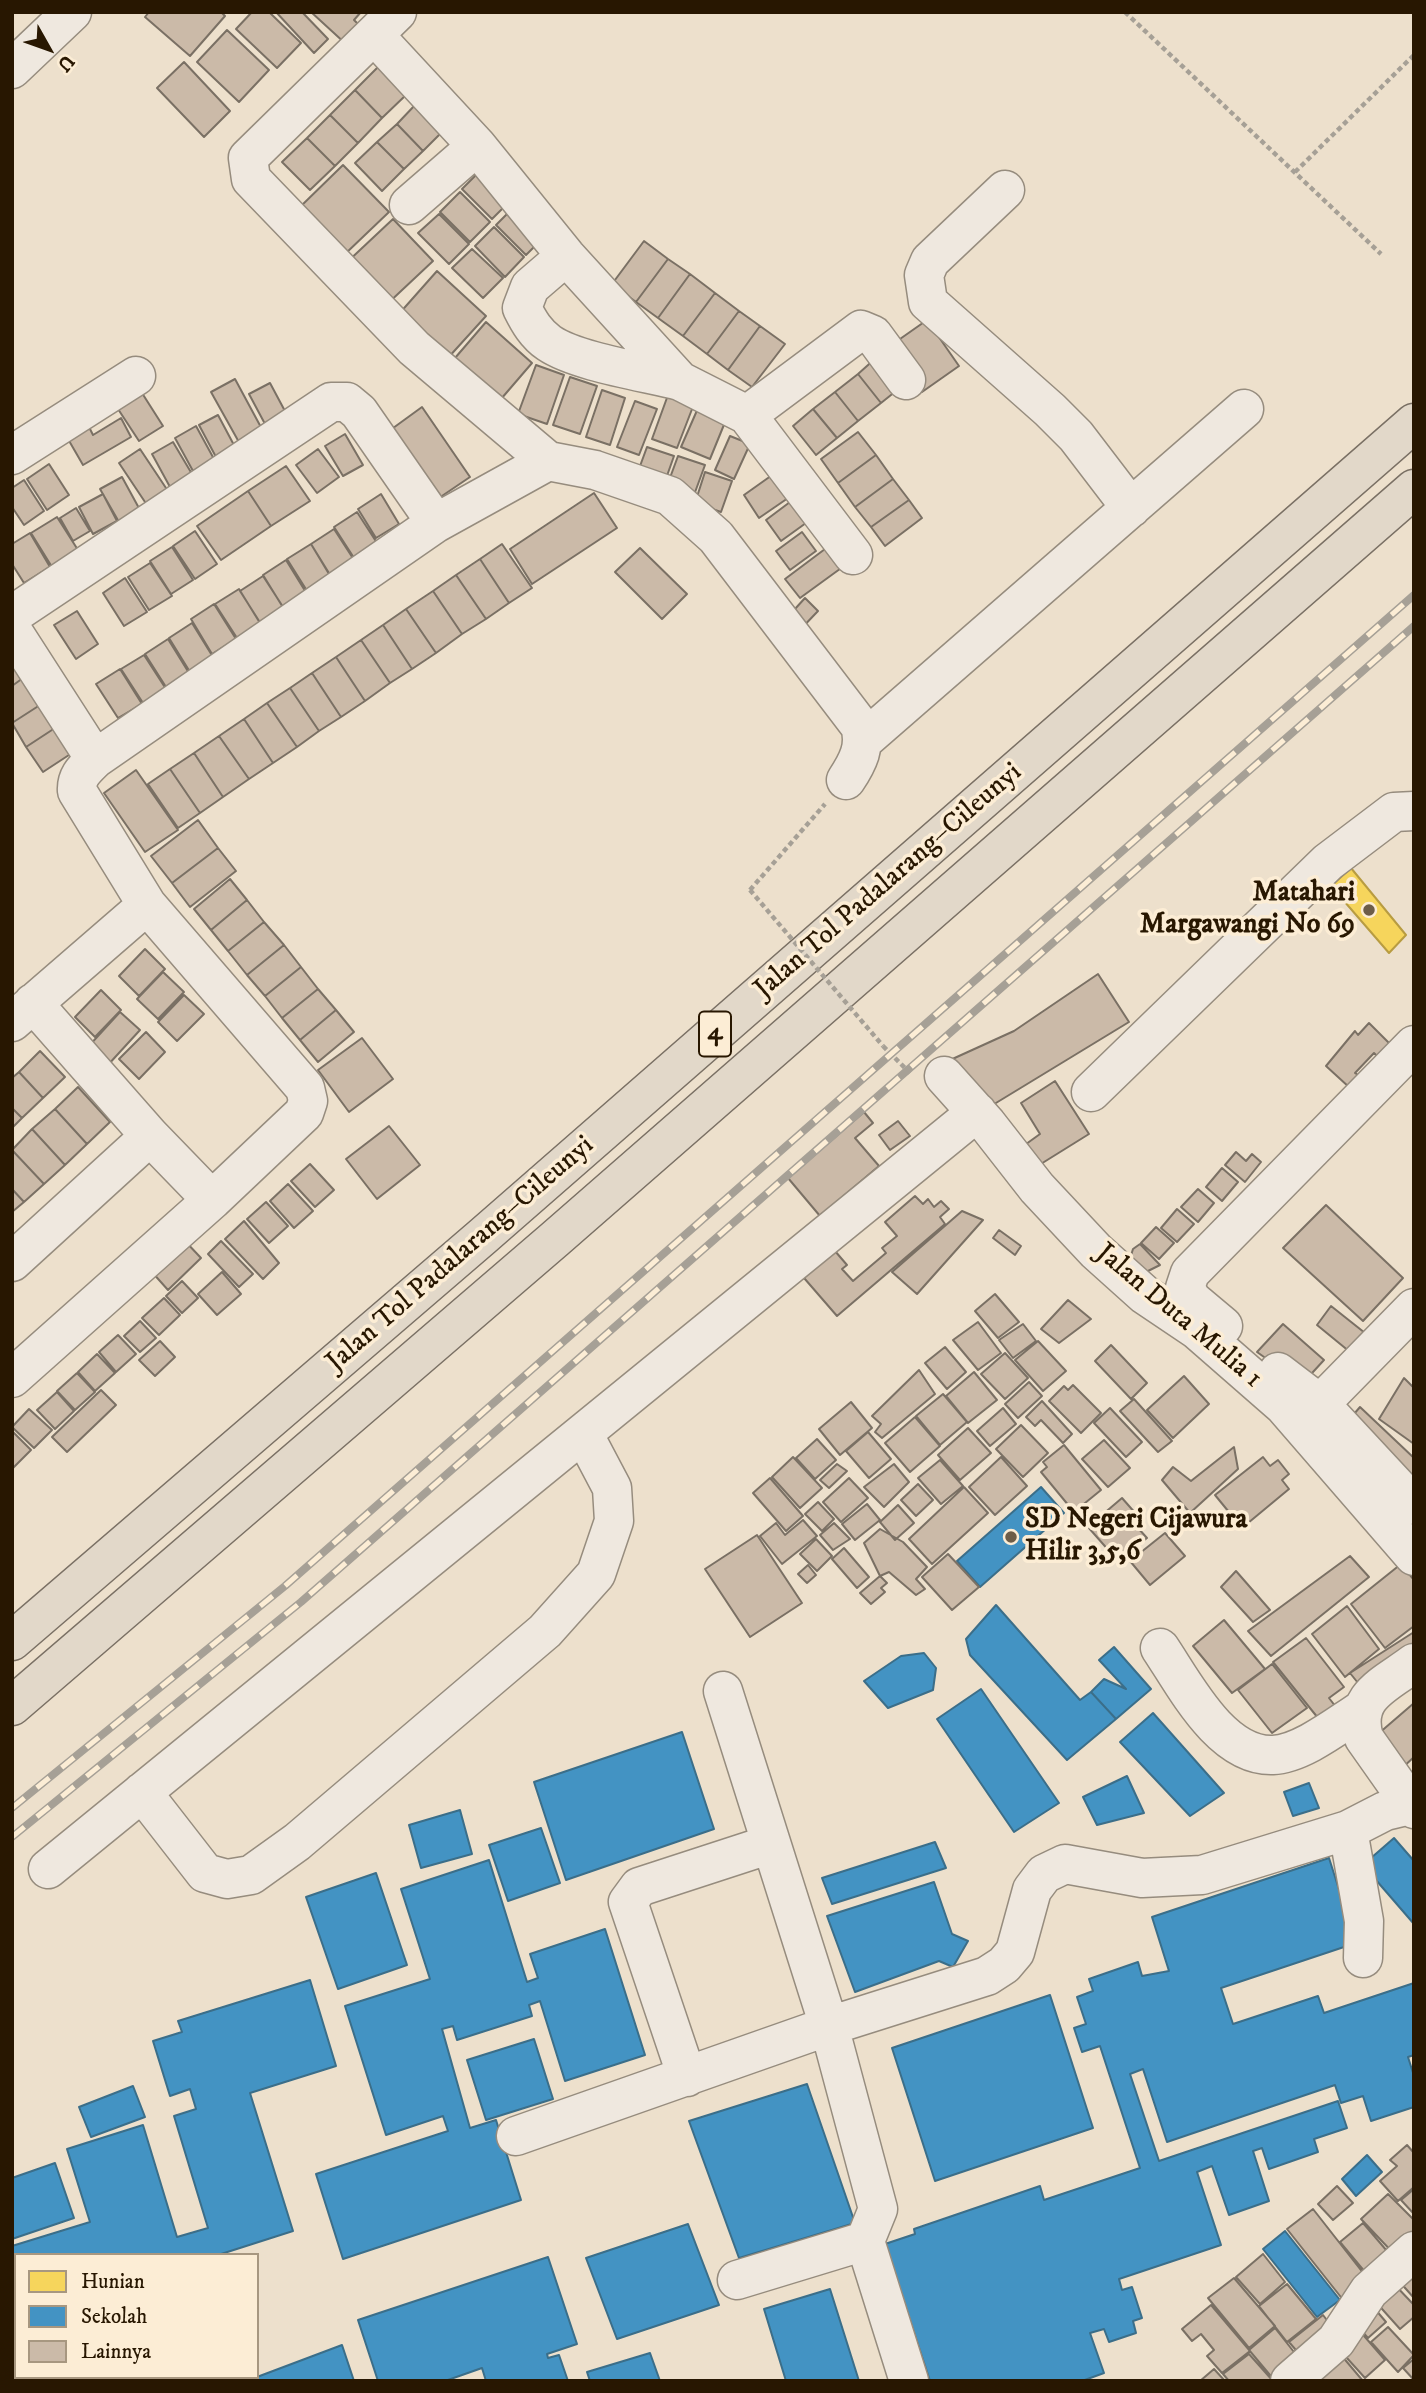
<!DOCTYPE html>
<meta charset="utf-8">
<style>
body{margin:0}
#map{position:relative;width:1426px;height:2393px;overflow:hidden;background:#ede0cc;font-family:"IM FELL DW Pica",serif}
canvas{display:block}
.frame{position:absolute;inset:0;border:14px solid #281701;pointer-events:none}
.legend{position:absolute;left:14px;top:2253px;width:245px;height:126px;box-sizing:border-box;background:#fcedd5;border:2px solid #a79780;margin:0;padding:9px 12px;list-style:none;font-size:21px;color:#281701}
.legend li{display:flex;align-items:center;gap:14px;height:35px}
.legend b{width:35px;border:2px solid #a79780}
.north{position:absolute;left:14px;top:14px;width:70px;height:70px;-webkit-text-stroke:5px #fcedd5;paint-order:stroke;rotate:130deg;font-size:19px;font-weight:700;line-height:28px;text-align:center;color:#281701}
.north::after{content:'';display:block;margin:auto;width:24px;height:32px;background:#281701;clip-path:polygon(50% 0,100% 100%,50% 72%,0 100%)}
</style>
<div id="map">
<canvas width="1426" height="2393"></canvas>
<div class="frame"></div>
<ul class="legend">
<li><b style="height:19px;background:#f6d55c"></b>Hunian</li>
<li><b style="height:19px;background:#4393c3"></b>Sekolah</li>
<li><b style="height:19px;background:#cbbaa8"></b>Lainnya</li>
</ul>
<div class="north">U</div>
</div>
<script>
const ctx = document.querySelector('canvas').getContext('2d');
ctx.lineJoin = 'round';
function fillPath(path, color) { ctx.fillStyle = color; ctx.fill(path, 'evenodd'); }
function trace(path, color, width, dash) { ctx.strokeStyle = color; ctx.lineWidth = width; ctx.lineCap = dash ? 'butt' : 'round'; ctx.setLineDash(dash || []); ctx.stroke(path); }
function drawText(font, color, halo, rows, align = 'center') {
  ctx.font = font + ' "IM FELL DW Pica",serif'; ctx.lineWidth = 7; ctx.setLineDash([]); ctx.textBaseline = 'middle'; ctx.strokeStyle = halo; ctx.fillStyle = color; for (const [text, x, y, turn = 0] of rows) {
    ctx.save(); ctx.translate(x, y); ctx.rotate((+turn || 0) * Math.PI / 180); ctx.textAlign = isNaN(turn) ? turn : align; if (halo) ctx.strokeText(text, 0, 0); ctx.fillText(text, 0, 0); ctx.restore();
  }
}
const homes = new Path2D(`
 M1351 868 1406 935 1389 953 1331 886Z`);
fillPath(homes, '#f6d55c');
trace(homes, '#b89c41', 2);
const schools = new Path2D(`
 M1041 1487 1064 1513 980 1587 957 1561Z
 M996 1605 1080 1700 1091 1692 1116 1719 1067 1760 970 1655 966 1639Z
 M1114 1647 1151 1689 1116 1719 1091 1692 1104 1679 1126 1689 1099 1660Z
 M924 1653 936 1668 933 1690 888 1708 864 1681 901 1656Z
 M981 1689 1059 1803 1014 1832 937 1719Z
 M1153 1713 1224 1793 1190 1816 1120 1742Z
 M682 1732 714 1829 566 1880 534 1782Z
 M1127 1776 1144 1813 1097 1825 1083 1797Z
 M1309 1783 1319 1808 1293 1816 1284 1792Z
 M460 1810 472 1854 421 1868 409 1825Z
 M541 1828 560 1883 508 1901 489 1845Z
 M1394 1838 1414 1861V1924L1363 1865Z
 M935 1842 946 1868 832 1904 822 1878Z
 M1329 1858 1356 1943 1221 1988 1233 2024 1318 1996 1324 2013 1414 1983V2055L1408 2057 1414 2076V2107L1371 2121 1363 2096 1341 2103 1335 2085 1167 2142 1143 2069 1130 2074 1159 2161 1338 2101 1347 2128 1314 2139 1318 2152 1269 2169 1262 2148 1253 2151 1269 2201 1229 2215 1212 2166 1197 2172 1221 2245 1119 2279 1122 2290 1132 2287 1142 2318 1133 2321 1136 2333 1109 2342 1104 2329 1090 2333 1104 2373 1082 2381H930L885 2244 915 2234 914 2229 1040 2186 1044 2200 1140 2168 1100 2046 1082 2052 1074 2028 1086 2024 1077 1997 1093 1991 1089 1979 1138 1962 1142 1976 1169 1971 1152 1917Z
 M489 1860 527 1982 538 1978 530 1954 605 1929 645 2055 565 2081 540 2001 529 2005 532 2016 457 2040 453 2026 442 2029 470 2128 496 2120 521 2200 343 2259 316 2174 448 2131 443 2116 386 2135 345 2006 430 1979 401 1889Z
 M376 1873 407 1965 338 1989 306 1897Z
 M934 1882 952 1934 968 1941 953 1967 939 1961 855 1992 827 1916Z
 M310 1980 336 2066 250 2093 293 2231 218 2255H16V2279L12 2246 90 2222 67 2149 143 2125 177 2237 208 2228 174 2116 196 2109 190 2089 170 2096 153 2041 182 2032 178 2021Z
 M1050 1995 1093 2128 935 2181 892 2048Z
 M534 2039 553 2099 486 2120 467 2060Z
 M807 2084 855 2223 739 2258 689 2121Z
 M133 2086 145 2117 91 2137 79 2107Z
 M1367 2155 1382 2172 1356 2196 1342 2179Z
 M55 2163 74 2218 12 2239V2178Z
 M688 2224 719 2305 617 2339 586 2258Z
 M1285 2231 1340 2300 1317 2317 1263 2249Z
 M548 2257 577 2344 547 2354 548 2358 559 2355 568 2381H486L482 2368 445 2381H378L358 2320Z
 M830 2289 859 2381H786L764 2309Z
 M12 2344 16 2377H22L24 2381H12Z
 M342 2345 354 2381H241L257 2377Z
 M650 2353 660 2381H590L587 2372Z`);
fillPath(schools, '#4393c3');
trace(schools, '#3b6e89', 2);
const building = new Path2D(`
 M149 12H221L225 16 190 56 145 17Z
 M252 12H269L301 43 277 68 236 29Z
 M276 12H302L328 39 314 53Z
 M311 12H361L354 20 362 28 347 45Z
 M227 30 269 70 239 102 197 62Z
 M184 62 230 111 204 137 157 88Z
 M379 66 407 94 382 118 355 90Z
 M355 90 382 118 358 143 330 115Z
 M416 104 443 131 423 151 397 124Z
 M330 115 358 143 335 166 307 138Z
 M397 124 423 151 404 169 377 142Z
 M307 138 335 166 310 190 282 162Z
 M377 142 404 169 382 191 355 163Z
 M343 165 389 212 344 255 299 208Z
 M482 169 512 199 492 219 462 189Z
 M460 192 490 222 470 242 440 212Z
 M516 205 546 235 526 255 496 225Z
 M439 214 469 244 449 264 418 233Z
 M393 219 433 261 384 307 344 265Z
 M494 227 524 257 505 277 475 246Z
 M644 241 668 259 636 302 612 284Z
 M472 249 503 278 483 298 452 268Z
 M668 259 690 274 658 318 636 302Z
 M437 271 486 316 447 359 398 315Z
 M690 274 715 293 683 336 658 318Z
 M715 293 739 311 707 354 683 336Z
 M739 311 760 326 728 370 707 354Z
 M927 320 959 366 922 392 890 346Z
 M486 322 532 363 495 406 449 365Z
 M760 326 785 344 752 387 728 370Z
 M877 357 901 387 881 403 858 374Z
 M536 365 564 375 547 424 518 414Z
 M858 374 881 403 858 421 835 392Z
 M570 377 597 386 580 434 553 425Z
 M235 379 263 431 240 444 211 392Z
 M270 383 286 413 265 424 249 394Z
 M602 390 625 398 610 445 586 437Z
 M835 392 858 421 837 438 813 409Z
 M142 393 163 426 139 441 118 409Z
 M668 395 694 404 677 448 652 439Z
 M702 399 730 410 710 459 681 447Z
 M635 401 657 409 639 455 617 447Z
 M422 407 470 477 436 500 389 431Z
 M813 409 837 438 816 455 793 426Z
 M218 415 235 447 216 457 199 425Z
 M121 418 131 437 83 465 68 439 89 427 93 435Z
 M196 426 214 459 193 471 175 438Z
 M858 432 876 455 838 483 821 459Z
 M345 434 363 465 343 476 325 446Z
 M730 436 750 444 734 479 715 470Z
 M173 442 192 474 170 487 152 454Z
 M647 447 674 456 663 487 636 477Z
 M140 449 168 491 147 505 119 463Z
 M318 449 339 477 317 493 296 465Z
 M876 455 893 479 855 507 838 483Z
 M678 456 705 465 694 495 667 486Z
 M49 464 69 495 47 510 27 479Z
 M286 466 310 501 271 526 248 491Z
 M705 472 732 481 721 512 695 503Z
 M775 473 791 496 759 518 744 495Z
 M122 477 140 510 119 522 100 489Z
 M893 479 909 500 871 527 855 507Z
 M24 480 44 511 24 525 12 507V488Z
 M248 491 271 526 221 560 197 526Z
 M594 493 617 528 532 584 510 549Z
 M103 494 117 521 93 534 79 507Z
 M381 494 399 524 376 538 358 509Z
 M909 500 922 518 885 546 871 527Z
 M790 502 806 523 781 541 766 520Z
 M76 508 90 531 73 541 60 518Z
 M357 512 379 546 356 561 334 527Z
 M57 517 78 550 52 567 31 533Z
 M334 529 356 563 332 578 311 544Z
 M195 531 217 564 195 579 173 546Z
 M802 532 816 551 790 570 776 551Z
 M30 533 50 567 24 583 12 564V544Z
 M311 544 332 579 309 594 287 559Z
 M502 544 532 588 509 603 480 559Z
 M829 546 844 566 800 598 785 579Z
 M172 547 193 580 171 594 150 561Z
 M640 548 687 594 662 619 615 572Z
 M480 559 509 603 486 619 456 575Z
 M286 560 307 594 284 609 263 575Z
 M150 563 172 596 149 610 128 577Z
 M456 575 486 619 462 634 433 591Z
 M263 576 285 610 261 624 240 591Z
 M125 578 147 612 124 626 103 593Z
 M239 589 260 623 237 638 215 604Z
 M433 591 462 634 436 653 406 609Z
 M805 598 818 611 797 633 784 621Z
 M214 604 236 639 212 654 191 619Z
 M406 609 436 653 412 669 383 625Z
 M77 611 98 644 76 659 54 625Z
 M192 623 213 657 190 672 169 638Z
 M383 625 412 669 390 683 361 640Z
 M168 639 189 673 166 687 145 654Z
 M361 640 390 683 365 701 336 657Z
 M144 655 166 689 143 703 121 669Z
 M336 657 365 701 341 717 312 673Z
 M12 661 23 678 12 686Z
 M120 669 142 704 118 718 96 684Z
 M312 673 341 717 319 731 290 688Z
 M23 678 40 705 12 723V686Z
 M290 688 319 731 297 747 267 703Z
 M267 703 297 747 273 763 244 719Z
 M40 705 55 728 26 747 12 723Z
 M244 719 273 763 249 779 219 736Z
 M55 728 72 753 43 772 26 747Z
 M219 736 249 779 223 797 194 753Z
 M194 753 223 797 200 813 170 769Z
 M170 769 200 813 178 828 148 784Z
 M136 770 178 830 145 852 104 793Z
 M198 820 218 848 172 883 151 856Z
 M218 848 236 871 190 907 172 883Z
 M230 879 247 900 211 930 194 909Z
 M247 900 264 922 228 951 211 930Z
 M264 922 284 945 247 975 228 951Z
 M284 945 301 967 265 996 247 975Z
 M145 949 165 969 139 996 119 976Z
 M301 967 318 989 282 1018 265 996Z
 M163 972 184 992 158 1019 137 999Z
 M1098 974 1129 1022 991 1106 948 1061 1014 1031Z
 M318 989 336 1010 300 1040 282 1018Z
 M101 990 121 1010 95 1037 75 1017Z
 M184 995 204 1014 177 1041 158 1022Z
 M336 1010 354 1032 318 1062 300 1040Z
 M120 1012 140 1030 107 1066 87 1048Z
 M1369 1023 1392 1046 1380 1059 1374 1053 1355 1073 1361 1077 1350 1088 1326 1066 1355 1031 1358 1035Z
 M146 1032 165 1052 139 1079 119 1059Z
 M362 1038 393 1079 349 1112 318 1070Z
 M40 1051 65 1077 43 1098 19 1072Z
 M19 1072 43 1098 22 1118 12 1108V1078Z
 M1055 1081 1089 1134 1036 1167 1015 1152 1040 1134 1021 1103Z
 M78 1087 110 1122 87 1144 55 1109Z
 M12 1108 22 1118 12 1128Z
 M55 1109 87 1144 65 1165 32 1129Z
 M864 1112 873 1123 855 1138 879 1166 820 1216 788 1178Z
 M898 1121 910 1136 890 1150 879 1135Z
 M389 1126 420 1165 377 1199 346 1159Z
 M32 1129 65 1165 44 1184 12 1150Z
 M12 1150 44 1184 24 1202 12 1189Z
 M1236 1152 1246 1161 1252 1154 1261 1162 1245 1182 1225 1165Z
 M310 1164 334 1190 315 1207 291 1181Z
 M1222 1168 1238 1182 1222 1201 1206 1187Z
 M288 1184 313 1211 294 1228 270 1201Z
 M12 1189 24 1202 12 1212Z
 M1198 1189 1214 1203 1198 1222 1181 1207Z
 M915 1196 923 1204 928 1199 934 1207 941 1201 949 1209 940 1217 945 1224 837 1316 798 1271 829 1244 847 1265 842 1269 853 1281 886 1253 882 1248 897 1236 885 1222Z
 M266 1202 288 1226 269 1243 247 1219Z
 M1326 1205 1403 1278 1363 1321 1283 1248Z
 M1177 1209 1194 1224 1177 1242 1161 1228Z
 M962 1211 983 1220 917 1294 892 1272Z
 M244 1221 279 1263 263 1279 225 1239Z
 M1156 1227 1174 1243 1159 1259 1141 1243Z
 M999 1230 1021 1246 1015 1255 993 1238Z
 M184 1240 201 1258 168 1290 151 1271Z
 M221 1241 253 1274 239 1287 208 1254Z
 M1140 1244 1160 1265 1140 1275 1128 1265 1133 1249Z
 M222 1272 241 1294 217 1315 198 1294Z
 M182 1281 198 1298 182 1313 166 1296Z
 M995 1294 1019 1322 998 1338 975 1311Z
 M164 1298 180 1315 159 1335 142 1318Z
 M1068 1300 1091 1319 1059 1343 1041 1329Z
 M1331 1306 1365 1333 1350 1352 1317 1325Z
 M140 1321 156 1338 140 1352 124 1336Z
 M978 1322 1001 1353 978 1370 953 1340Z
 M1023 1324 1036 1341 1013 1358 999 1340Z
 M1283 1324 1324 1360 1302 1384 1257 1352Z
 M118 1335 136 1354 116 1372 99 1352Z
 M160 1341 175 1357 155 1376 139 1360Z
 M1038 1341 1066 1371 1043 1391 1015 1360Z
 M1111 1345 1147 1383 1131 1399 1095 1361Z
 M945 1347 966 1372 947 1389 925 1363Z
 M1005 1353 1028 1378 1005 1399 981 1374Z
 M97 1354 115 1373 95 1391 78 1372Z
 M919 1370 935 1394 882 1438 875 1432 881 1424 872 1416Z
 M974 1372 997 1400 968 1423 946 1396Z
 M77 1373 95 1392 75 1410 57 1391Z
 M1184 1376 1209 1404 1173 1438 1147 1410Z
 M1404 1378 1414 1388V1444L1379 1419Z
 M1029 1382 1042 1396 1018 1418 1005 1404Z
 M1073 1385 1101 1413 1081 1433 1049 1401 1064 1386 1068 1390Z
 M101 1390 116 1405 67 1452 52 1437Z
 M57 1392 74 1411 55 1429 37 1410Z
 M943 1394 967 1422 940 1445 916 1416Z
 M1134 1399 1172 1441 1158 1452 1120 1411Z
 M1042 1401 1072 1434 1063 1443 1041 1420 1035 1426 1026 1417Z
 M851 1402 872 1428 840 1455 819 1429Z
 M1360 1407 1414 1458V1492L1342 1428Z
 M1003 1408 1016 1424 990 1446 977 1431Z
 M1110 1408 1142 1442 1126 1457 1094 1423Z
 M29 1409 52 1430 34 1448 12 1427Z
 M915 1417 940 1446 910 1472 885 1443Z
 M1021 1425 1048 1453 1023 1477 996 1449Z
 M968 1428 991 1453 960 1480 938 1455Z
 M12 1431 31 1450 12 1469Z
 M868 1432 891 1459 869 1478 846 1451Z
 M817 1439 836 1460 815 1479 796 1458Z
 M1104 1440 1130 1468 1108 1487 1082 1459Z
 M1064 1445 1101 1490 1074 1512 1041 1472 1047 1467 1043 1462Z
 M1234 1447 1238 1469 1190 1513 1162 1480 1173 1467 1191 1481Z
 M793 1457 822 1488 800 1508 772 1477Z
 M1001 1457 1027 1486 995 1515 969 1487Z
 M1263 1457 1270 1466 1278 1460 1289 1474 1282 1480 1289 1489 1242 1528 1215 1495Z
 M940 1460 963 1486 941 1504 918 1478Z
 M837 1464 847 1471 829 1488 820 1480Z
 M894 1464 909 1482 884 1507 864 1487Z
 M770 1478 803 1516 786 1531 753 1493Z
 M849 1478 868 1498 841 1522 823 1502Z
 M918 1484 933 1500 916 1516 901 1500Z
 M964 1487 988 1513 932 1564 909 1539Z
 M1122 1498 1144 1523 1138 1528 1147 1538 1118 1561 1088 1527Z
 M818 1502 834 1519 822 1531 805 1514Z
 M867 1504 880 1520 855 1540 842 1524Z
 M898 1505 914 1523 895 1540 880 1522Z
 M803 1520 817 1536 782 1564 760 1536 776 1523 785 1535Z
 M834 1523 850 1539 833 1550 820 1535Z
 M880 1529 903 1542 927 1567 916 1579 925 1589 916 1595 889 1572 880 1576 864 1543Z
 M1165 1533 1185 1556 1150 1585 1130 1561Z
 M757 1535 802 1603 750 1637 705 1569Z
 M816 1539 832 1556 817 1571 800 1554Z
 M844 1548 869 1577 857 1588 832 1559Z
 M948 1554 979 1587 952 1610 922 1577Z
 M1350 1556 1369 1577 1271 1656 1248 1631Z
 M1401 1564 1414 1580V1626L1385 1648 1351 1604Z
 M808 1565 816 1575 807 1583 798 1574Z
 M1236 1571 1270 1610 1253 1622 1221 1587Z
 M880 1576 887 1583 881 1588 885 1592 871 1604 860 1593Z
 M1347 1606 1379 1649 1345 1677 1312 1634Z
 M1224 1620 1265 1669 1232 1693 1193 1646Z
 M1414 1632V1659L1362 1688 1350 1673Z
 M1306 1638 1344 1687 1329 1698 1339 1711 1322 1723 1273 1662Z
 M1272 1664 1307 1708 1272 1733 1238 1690Z
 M1414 1703V1757L1401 1769 1378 1734Z
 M1407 2145 1414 2153V2187L1398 2201 1380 2181 1397 2166 1390 2160Z
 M1337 2186 1353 2203 1333 2220 1318 2204Z
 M1414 2189V2214L1401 2200Z
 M1388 2194 1414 2220V2239L1396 2256 1361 2219Z
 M1313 2209 1371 2283 1344 2301 1287 2229Z
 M1363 2223 1393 2258 1370 2278 1340 2242Z
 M1263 2254 1285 2282 1260 2304 1236 2277Z
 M1414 2266V2298L1398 2280Z
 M1234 2278 1275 2326 1249 2348 1208 2298Z
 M1393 2283 1414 2305V2317L1400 2329 1374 2300Z
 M1287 2284 1316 2319 1287 2342 1259 2306Z
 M1369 2302 1386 2322 1368 2338 1351 2319Z
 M1211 2305 1250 2351 1222 2373 1207 2356 1214 2350 1201 2334 1192 2341 1182 2329Z
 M1323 2315 1339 2336 1307 2363 1289 2342Z
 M1388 2327 1414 2355 1398 2372 1371 2342Z
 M1275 2328 1305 2366 1275 2381 1249 2350Z
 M1358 2329 1385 2360 1365 2378 1337 2347Z
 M1336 2349 1363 2381H1321L1312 2369Z
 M1249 2354 1273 2381H1229L1223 2374Z
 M1414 2359V2380L1403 2368Z
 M1214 2369 1225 2381H1200Z`);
fillPath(building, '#cbbaa8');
trace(building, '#7a7064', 2);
const minor = new Path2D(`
 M397 12 248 158 251 179 414 348 548 461 595 470 670 496 716 537 860 726C866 746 858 762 846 780
 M374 35 477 146 566 256 680 381 747 415 853 555
 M12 69 72 12
 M1005 190 930 261 924 275 928 302 1050 410 1076 436 1131 508
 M409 205 477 146
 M566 256 530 287 522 308C529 322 536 334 549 343 577 362 645 372 680 381
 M747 415 861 330 873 335 906 380
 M12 455 136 376
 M12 615 331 402H347L359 412 436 523
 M12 630 95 759
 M864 740 1244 409
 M33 1003 150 1136 212 1200
 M12 1022 147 905
 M944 1076 987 1124 1037 1188 1096 1251 1145 1295 1197 1330 1284 1406 1414 1556
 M1091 1092 1328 862 1394 812 1414 811
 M12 1262 150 1136
 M1223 1326 1192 1300 1185 1288 1190 1273 1414 1045
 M1278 1372 1320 1404 1414 1505
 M12 1378 212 1200 304 1113 308 1101 305 1088 147 905 77 791C76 776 85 769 95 759L436 523 548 461
 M1320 1404 1414 1308
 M1160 1648C1185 1685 1221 1757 1273 1755 1301 1754 1338 1725 1360 1711
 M1414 1663C1385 1685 1352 1696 1364 1738L1414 1809
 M723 1691 829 2026 878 2209 865 2241 909 2381
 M142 1792 205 1873 227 1879 251 1875 297 1842 545 1631 596 1574 614 1521 612 1488 583 1433
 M1348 1830 1364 1921 1363 1958
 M48 1869 977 1112
 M687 2077 628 1902 639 1887 771 1844
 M516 2136 829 2026 987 1976 1004 1965 1015 1952 1032 1890 1044 1874 1065 1864 1142 1878 1202 1875 1348 1830 1385 1811 1410 1805
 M737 2280 865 2241
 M1290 2381 1336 2341 1369 2291 1414 2251`);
const highway = new Path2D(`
 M12 1641 482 1237 1414 423
 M12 1706 555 1239 1414 489`);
trace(minor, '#968c7e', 41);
trace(highway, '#7a7064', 41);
trace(new Path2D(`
 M1125 12 1381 254
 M1295 172 1414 55
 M750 890 825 804
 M883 1046 910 1073`), '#a6a096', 4.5, [5, 3.5]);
trace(minor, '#efe8df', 38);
trace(highway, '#e2d8c9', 38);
const rail = new Path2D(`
 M12 1808 285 1586 1414 595
 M12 1837 301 1602 1414 626`);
trace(rail, '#a6a096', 8);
trace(rail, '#fcedd5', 5, [16]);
trace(new Path2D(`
 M750 890 883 1046`), '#a6a096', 4.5, [5, 3.5]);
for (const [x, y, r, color] of [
 [1369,910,7,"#6d5d48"],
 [1011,1537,7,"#6d5d48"]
]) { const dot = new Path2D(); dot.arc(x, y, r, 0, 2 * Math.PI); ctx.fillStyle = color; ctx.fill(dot); trace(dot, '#fcedd5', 2.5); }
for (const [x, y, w] of [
 [715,1034,32]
]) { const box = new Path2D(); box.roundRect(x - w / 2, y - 22.5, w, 45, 5); ctx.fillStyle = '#fcedd5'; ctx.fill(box); trace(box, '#281701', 2); }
drawText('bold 26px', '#281701', null, [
 ["4",715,1034]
]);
drawText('28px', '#281701', '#fcedd5', [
 ["Jalan Tol Padalarang–Cileunyi",889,882,-41],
 ["Jalan Tol Padalarang–Cileunyi",461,1255,-41],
 ["Jalan Duta Mulia 1",1178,1317,40]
]);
drawText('bold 28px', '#281701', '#fcedd5', [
 ["Matahari",1355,894],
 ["Margawangi No 69",1355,926],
 ["SD Negeri Cijawura",1025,1521,"left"],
 ["Hilir 3,5,6",1025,1553,"left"]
], 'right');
</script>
